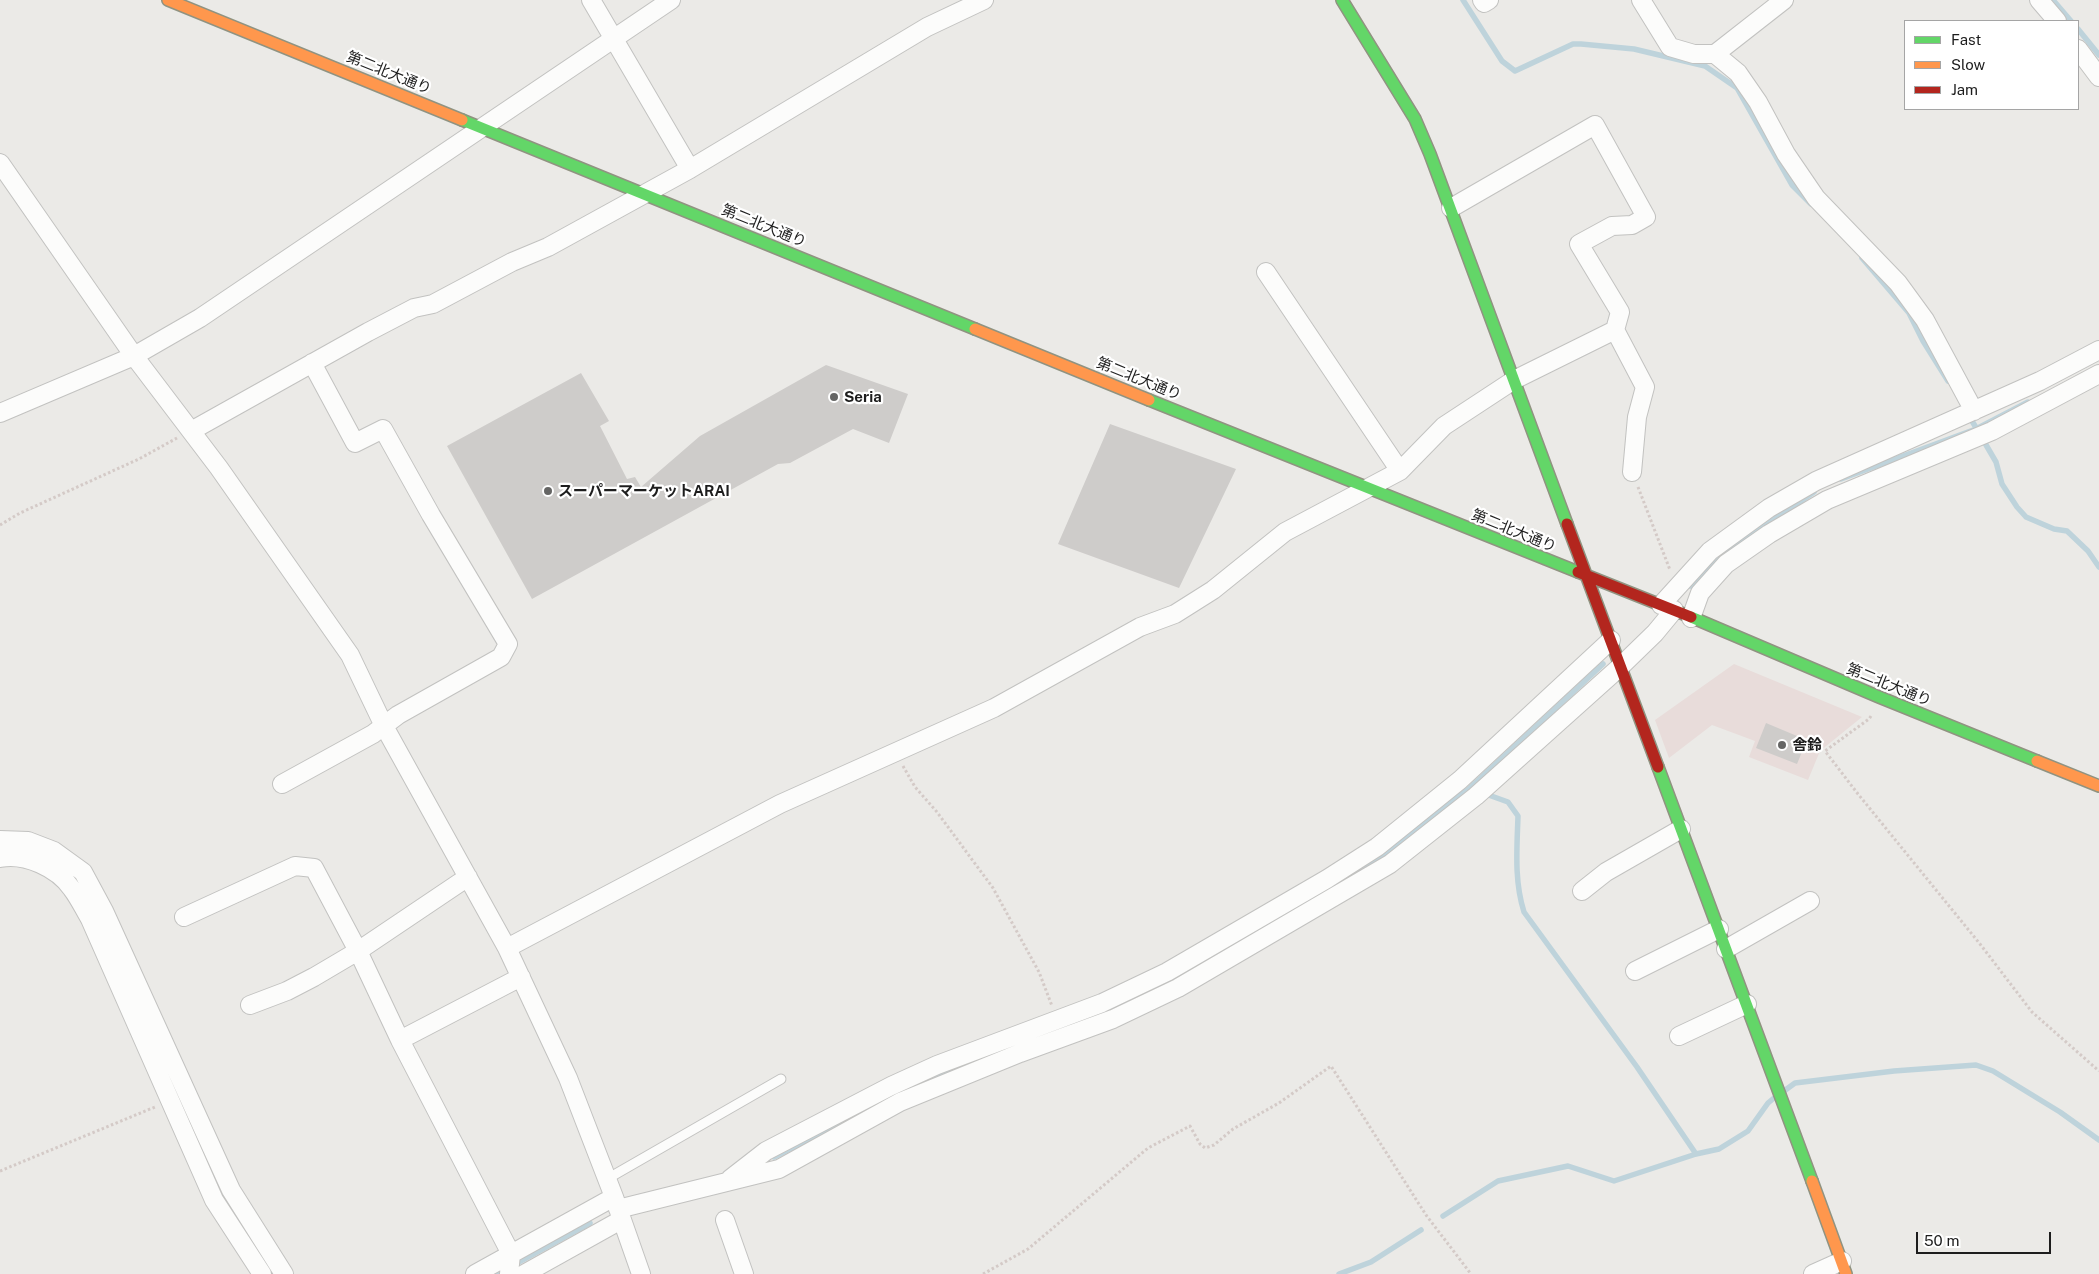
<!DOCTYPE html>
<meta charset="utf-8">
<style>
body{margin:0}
#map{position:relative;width:2099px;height:1274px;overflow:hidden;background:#ebeae7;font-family:"Public Sans",sans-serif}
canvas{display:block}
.legend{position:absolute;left:1904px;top:20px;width:175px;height:90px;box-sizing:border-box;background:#fff;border:1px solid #a5a5a5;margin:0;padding:6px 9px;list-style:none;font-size:15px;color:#1d1d1d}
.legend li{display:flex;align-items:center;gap:10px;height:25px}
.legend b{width:25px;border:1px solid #a5a5a5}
.scale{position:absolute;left:1916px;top:1232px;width:135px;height:22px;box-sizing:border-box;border:2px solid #1d1d1d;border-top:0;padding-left:6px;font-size:15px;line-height:18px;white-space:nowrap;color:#1d1d1d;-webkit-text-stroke:4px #fff;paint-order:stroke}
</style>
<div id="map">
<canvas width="2099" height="1274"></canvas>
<ul class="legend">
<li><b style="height:6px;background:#63d668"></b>Fast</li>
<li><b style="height:6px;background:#ff974d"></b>Slow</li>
<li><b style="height:6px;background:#b3261e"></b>Jam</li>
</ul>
<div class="scale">50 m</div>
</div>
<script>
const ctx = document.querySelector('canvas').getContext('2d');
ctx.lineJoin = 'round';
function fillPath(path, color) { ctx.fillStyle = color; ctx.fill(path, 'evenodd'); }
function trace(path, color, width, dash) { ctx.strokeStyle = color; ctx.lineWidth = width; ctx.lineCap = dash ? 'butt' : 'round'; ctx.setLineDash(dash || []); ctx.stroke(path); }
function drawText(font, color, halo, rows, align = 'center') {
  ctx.font = font + ' "Public Sans","Noto Sans JP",sans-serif'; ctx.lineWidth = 4.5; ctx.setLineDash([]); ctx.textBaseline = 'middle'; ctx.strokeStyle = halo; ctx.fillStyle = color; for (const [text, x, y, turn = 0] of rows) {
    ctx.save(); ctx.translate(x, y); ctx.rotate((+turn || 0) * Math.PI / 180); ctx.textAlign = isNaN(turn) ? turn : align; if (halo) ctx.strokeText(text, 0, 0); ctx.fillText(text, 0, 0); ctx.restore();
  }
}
fillPath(new Path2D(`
 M1734 664 1862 717 1820 751 1808 780 1749 757 1755 741 1712 725 1669 758 1655 720Z`), '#e8dcda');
trace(new Path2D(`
 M1463 0 1502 61 1515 71 1573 44H1581L1634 49 1705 66 1737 88 1792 185 1811 204
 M2053 0 2071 21
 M2078 29 2099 55
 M1862 258 1909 313 1923 341 1948 381
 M1968 414 1996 462 2002 484 2017 507 2026 517 2054 529 2067 531 2088 551 2099 567
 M1841 479 1976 429 2028 402
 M1690 586 1731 549 1814 492
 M1483 793 1508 802 1518 816C1517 848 1514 881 1524 912L1637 1067 1696 1154
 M1334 887 1381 856 1470 788 1603 664
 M1177 976 1308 902
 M1784 1091 1795 1083 1894 1071 1976 1065 1993 1071 2060 1112 2099 1140
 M774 1157 894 1095 963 1064
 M207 1163 229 1209
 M1443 1216 1498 1181 1568 1166 1614 1181 1696 1154 1719 1149 1748 1131 1768 1103 1774 1098
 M497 1274 590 1223
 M1339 1274 1371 1262 1421 1230`), '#bed3db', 5.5);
fillPath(new Path2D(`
 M826 365 908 394 889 443 853 429 790 463 778 464 532 599 447 446 581 373 609 421 600 426 627 479 635 477 641 487 700 436Z
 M1110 424 1236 469 1179 588 1058 544Z
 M1766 723 1797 736 1796 738 1806 742 1797 764 1756 748Z`), '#ceccca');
const lane = new Path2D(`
 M607 1179 781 1079`);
const street = new Path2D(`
 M591 0 690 169
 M1482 0 1484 3 1489 0
 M1641 0 1670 47 1694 54H1715L1738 73 1758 102 1786 154 1816 198 1898 283 1925 320 1974 411
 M2039 0 2057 21
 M2078 49 2099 77
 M1715 54 1784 0
 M0 163 134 356 219 468 350 655 384 726 507 948 568 1078 614 1197 641 1274
 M1451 208 1595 125 1646 217 1632 225 1612 226 1579 244 1620 312 1615 330 1645 387 1637 417 1632 472
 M1266 272 1400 471
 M0 413 134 356 200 318 671 0
 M191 431 368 332 414 308 433 304 512 262 548 247 690 169 927 27 984 0
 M1661 605 1710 551 1769 508 1816 481 2040 381 2099 350
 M1691 618 1700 593 1726 564 1769 534 1827 500 1992 431 2099 374
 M282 784 373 734 398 715 501 657 508 644 431 515 383 429 355 443 312 363
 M0 840 28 841 54 851 83 872 104 911 231 1190 284 1274
 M0 858C25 853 58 868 72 889 79 898 84 909 90 919L214 1200 262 1274
 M1582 891 1606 872 1681 829
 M184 917 295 866 314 868 358 951 400 1040 511 1254 509 1274
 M507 948 780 804 994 708 1140 627 1175 614 1213 590 1285 532 1400 471 1444 426 1514 380 1615 330
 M1726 949 1810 901
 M1635 971 1719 929
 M250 1005 287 991 314 977 358 951 468 877
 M1679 1036 1747 1004
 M400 1040 521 977
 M730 1179 766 1151 891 1086 937 1065 1102 1003 1167 972 1327 879 1377 847 1460 780 1611 640
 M618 1209 779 1169 900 1102 1020 1053 1113 1019 1178 988 1390 864 1476 796 1621 666 1655 633 1674 610
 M725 1220 744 1274
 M475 1274 614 1197
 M524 1274 621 1220
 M1813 1274 1842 1261`);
const fast = new Path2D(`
 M1342 0 1415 119 1430 154 1567 524
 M462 120 975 329
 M1149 400 1578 572
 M1691 617 1879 697 2037 761
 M1658 767 1812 1181`);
const slow = new Path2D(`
 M168 0 462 120
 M975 329 1149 400
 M2037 761 2099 786
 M1812 1181 1846 1274`);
const jam = new Path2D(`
 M1567 524 1658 767
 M1578 572 1691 617`);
trace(lane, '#c2c2c0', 11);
trace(street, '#c2c2c0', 20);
trace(fast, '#909381', 14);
trace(slow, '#909381', 14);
trace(jam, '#909381', 14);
trace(new Path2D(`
 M1638 487 1670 570
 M0 525 20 513 139 459 177 438
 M1871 716 1869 719 1825 751 1858 794 1980 944 2032 1012 2099 1071
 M903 766 915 787 937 812 993 888 1039 972 1052 1006
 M0 1171 155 1107
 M983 1274 1028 1249 1148 1148 1190 1126 1200 1144 1205 1148 1214 1145 1233 1129 1279 1103 1331 1066 1426 1215 1471 1274`), '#d4cac7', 3, [2.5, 2.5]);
trace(lane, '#fcfcfb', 9);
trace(street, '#fcfcfb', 18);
trace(fast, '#63d668', 11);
trace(slow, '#ff974d', 11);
trace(jam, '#b3261e', 11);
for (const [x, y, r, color] of [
 [834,397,5,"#656564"],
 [548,491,5,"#656564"],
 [1782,745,5,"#656564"]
]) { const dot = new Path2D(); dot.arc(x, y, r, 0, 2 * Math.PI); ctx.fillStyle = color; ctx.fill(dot); trace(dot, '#fff', 2); }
drawText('15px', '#1d1d1d', '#fff', [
 ["第二北大通り",389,73,22],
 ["第二北大通り",764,226,22],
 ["第二北大通り",1139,379,22],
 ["第二北大通り",1514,531,22],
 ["第二北大通り",1889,685,22]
]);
drawText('bold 15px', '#1d1d1d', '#fff', [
 ["Seria",844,397],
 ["スーパーマーケットARAI",558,491],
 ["舎鈴",1792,745]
], 'left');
</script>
